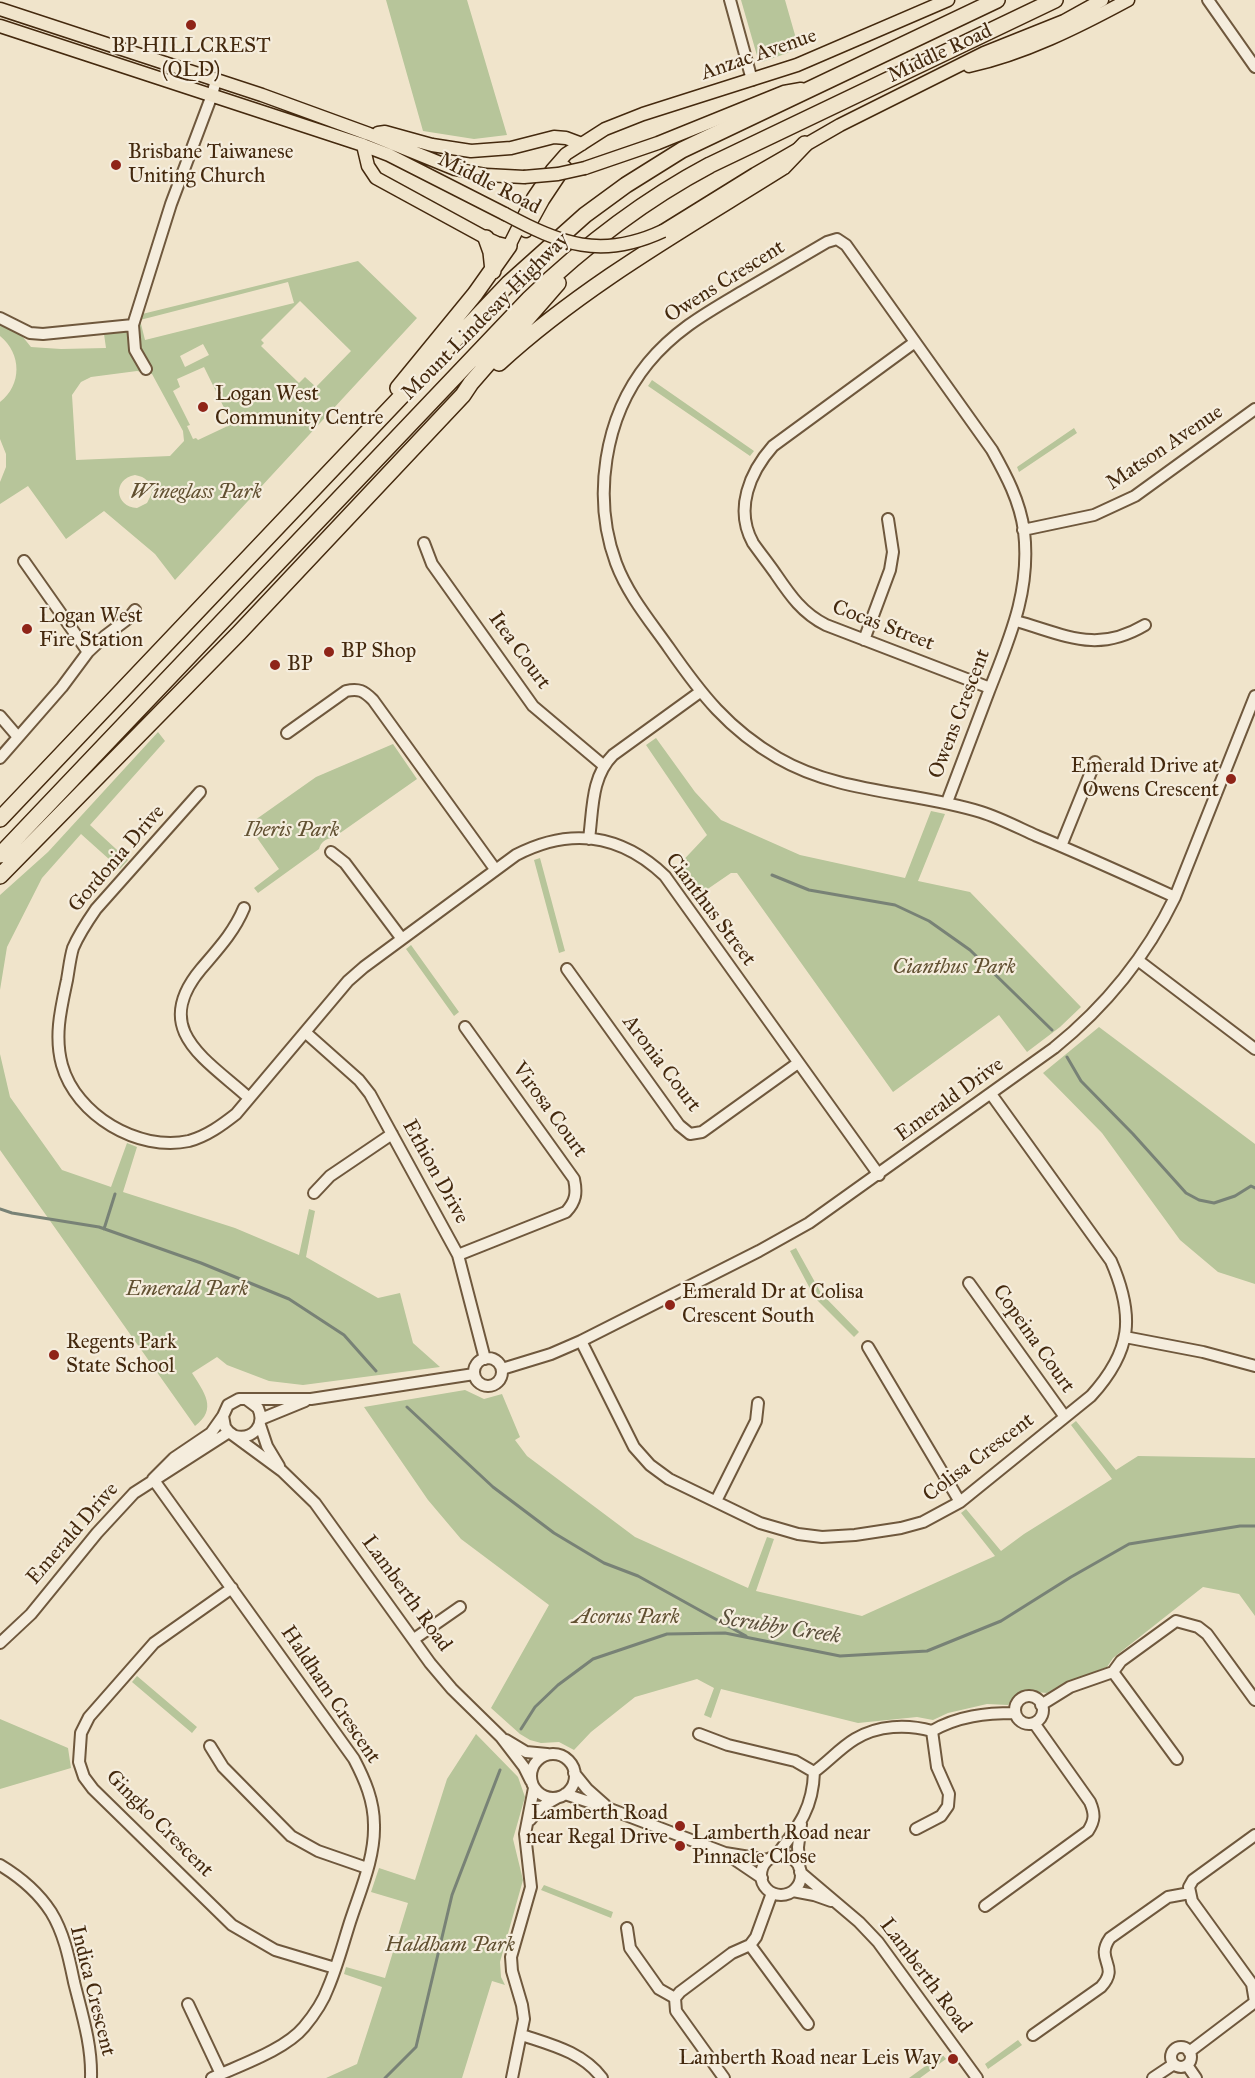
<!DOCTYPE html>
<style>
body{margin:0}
canvas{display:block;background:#f0e4cb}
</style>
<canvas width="1255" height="2078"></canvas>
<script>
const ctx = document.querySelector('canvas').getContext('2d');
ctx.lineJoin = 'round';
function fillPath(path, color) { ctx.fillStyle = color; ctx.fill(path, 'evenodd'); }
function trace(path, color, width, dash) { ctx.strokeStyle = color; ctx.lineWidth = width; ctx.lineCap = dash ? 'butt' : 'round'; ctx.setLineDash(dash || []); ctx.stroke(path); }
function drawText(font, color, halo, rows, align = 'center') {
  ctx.font = font + ' "IM FELL Great Primer",serif'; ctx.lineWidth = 4.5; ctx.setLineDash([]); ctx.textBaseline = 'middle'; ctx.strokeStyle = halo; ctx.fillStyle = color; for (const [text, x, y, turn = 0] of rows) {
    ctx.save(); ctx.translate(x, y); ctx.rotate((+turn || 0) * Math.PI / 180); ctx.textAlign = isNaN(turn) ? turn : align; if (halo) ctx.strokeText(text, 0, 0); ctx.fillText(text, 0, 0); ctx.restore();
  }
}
fillPath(new Path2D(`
 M386 0H467L507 135 474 139 423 131Z
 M741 0H785L799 49 762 62 758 59Z
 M358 261 417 318 175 580 155 554 104 511 66 539 28 486 0 504V482L6 467V454L0 439V402C22 385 22 354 0 336V315H5L31 347 61 349 106 348 104 334 122 332 130 317ZM288 282 294 303 145 340 140 320ZM300 301 351 351 316 387 305 377 299 383 261 346 264 343 261 340ZM203 344 209 355 185 367 180 356ZM204 367 232 424 198 440 196 438 193 439 187 426 190 425 173 391 180 387 177 379ZM137 371 152 374 183 431 184 441 170 456 76 460 72 395 81 382 91 377ZM135 475C146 477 151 482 152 493L147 503 137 508C115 507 112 479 135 475Z
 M652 380 754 451 750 456 648 386Z
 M1074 428 1077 433 1019 472 1017 467Z
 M158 732 165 741 90 825 128 860 120 869 81 834 42 878 7 947 0 990V895L48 852Z
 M656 738 695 792 721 820 800 855 905 878 931 811 945 814 918 881 970 892 1081 1007 1060 1027 1027 1052 999 1015 893 1092 737 873H731L696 897 675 869 707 835 646 745Z
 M393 744 417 779 333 838C326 838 321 842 319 849L258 893 254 888 279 869 248 825 316 777Z
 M540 858 565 951 559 953 534 860Z
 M411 945 459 1012 454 1016 406 949Z
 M1099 1027 1255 1144V1284L1218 1272 1180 1240 1102 1133 1043 1073Z
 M0 1054 10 1097 62 1170 111 1187 127 1143 137 1147 123 1192 235 1228 299 1255 309 1209 315 1211 306 1257 378 1298 400 1293 413 1343 440 1367 303 1385 269 1381 227 1365 217 1357 192 1373C204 1392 218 1409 195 1426L0 1150Z
 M796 1248 821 1293 859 1332 854 1337 815 1298 790 1251Z
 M465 1390 484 1399 502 1394 520 1437 515 1440 527 1456 635 1537 748 1588 767 1537 774 1539 756 1591 862 1616 995 1556 961 1513 966 1509 1001 1551 1024 1534 1112 1479 1071 1425 1076 1421 1116 1470 1138 1456 1255 1458V1616L1239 1594 1203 1587 1113 1658 1107 1667 1064 1683 1047 1693 1024 1691 1008 1705 987 1704 948 1713 933 1720 917 1717 858 1723 721 1689 711 1718 704 1715 714 1688 697 1679 635 1697 591 1732 574 1750 559 1742 541 1743 530 1740 520 1734 491 1708 549 1605 461 1539 428 1500 364 1407Z
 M137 1676 197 1727 192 1733 132 1682Z
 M0 1719 68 1748 71 1768 0 1789Z
 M476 1734 518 1777 525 1797 513 1839 523 1880 500 1962 501 1977 505 1985 492 1981 462 2078H326L357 2064 382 1987 344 1974 346 1967 385 1978 408 1903 371 1892 379 1868 415 1880 447 1779Z
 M544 1885 613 1912 611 1918 541 1890Z
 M1018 2040 1022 2045 988 2069 985 2064Z
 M942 2054 946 2059 920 2078H909Z`), '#b7c59a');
trace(new Path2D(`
 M772 875 809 890 895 905 929 921 970 950 1052 1030
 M1067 1057 1081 1081 1133 1134 1186 1193 1199 1200 1214 1203 1235 1196 1251 1186 1255 1188
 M0 1209 12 1213 99 1227 201 1263 289 1299 344 1335 376 1371
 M104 1229 115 1194
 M407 1407 493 1487 554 1533 604 1563 638 1576 746 1636
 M521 1729 535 1707 558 1685 593 1659 667 1634 725 1633 840 1656 927 1651 1001 1621 1071 1577 1129 1544 1240 1526H1255
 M385 2078 416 2047 452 1895 500 1770`), '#788276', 3);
const minor = new Path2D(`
 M730 0 752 80
 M1208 0 1255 67
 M0 318 30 333 43 334 133 325
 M915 342 773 446C750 472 734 509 753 543 760 553 768 563 775 573 790 595 802 613 826 625L990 688
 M146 369 135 350 133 325 171 204 212 95 216 80
 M1023 530 1094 515 1135 496 1255 409
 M424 543 432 564 533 706 603 765
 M24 561 88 652
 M1016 621C1066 635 1096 654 1145 625
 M864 640 890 570 893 552 888 519
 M0 716 18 737
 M287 733 346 691C359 688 364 691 373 700L495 869
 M0 758 62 687 88 652 105 636 129 618 135 610
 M200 792 96 909C87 922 79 934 73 948 70 958 69 969 67 980 61 1008 54 1036 62 1065 76 1115 138 1152 189 1141 207 1136 222 1125 236 1114L348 981 364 967 516 855C570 827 621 834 665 876L879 1175
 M947 802C961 765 975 728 989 691 1010 637 1031 590 1024 531 1020 501 1006 475 992 450L846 245 837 239 827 242C800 258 772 274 745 290 708 312 676 329 648 363 604 417 592 498 616 563 628 595 650 621 669 648 701 694 728 729 778 758 840 794 914 791 981 812 1000 818 1019 828 1037 836 1083 855 1129 876 1175 897
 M589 839C593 809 591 777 613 755L700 692
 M1061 846 1095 762
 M331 852 345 863 402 939
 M244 908C234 932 218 949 201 969 150 1030 206 1059 249 1098
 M1139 961 1255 1049
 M567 969 679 1125 690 1134 702 1132 798 1063
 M305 1032 359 1080 370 1094 458 1255 485 1359
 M314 1193 330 1176 392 1134
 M458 1255 566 1212C576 1201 577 1193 574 1179L465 1027
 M969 1283 1065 1417
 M1125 1337 1203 1352 1255 1366
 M581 1341 634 1447 650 1465 669 1479 760 1523 798 1534 822 1537 855 1535 901 1528 923 1522 960 1502 1091 1396C1132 1351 1135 1316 1111 1261L991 1094
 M868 1347 960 1502
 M474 1372a14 14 0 1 1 28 0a14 14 0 1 1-28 0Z
 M502 1369 551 1354 581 1341 759 1251 809 1223 1054 1048C1106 1006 1146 957 1175 897L1255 696
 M223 1416 225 1427 229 1432 282 1471 315 1503 430 1663 452 1689 501 1737 524 1767 531 1781
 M261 1419 305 1401
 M260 1425 267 1446 279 1466
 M235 1436C253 1440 266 1425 258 1408L246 1399
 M153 1479 354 1759C365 1780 374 1801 374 1825 375 1858 360 1891 350 1922 343 1944 337 1967 328 1988 323 2002 314 2015 304 2027 285 2050 240 2065 212 2078
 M153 1479 174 1458 211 1433 223 1416 228 1405 239 1399H311L474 1374
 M716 1501 756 1421 758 1403
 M232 1588 154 1643 89 1717 81 1733 79 1762 84 1777 93 1789 232 1925 275 1950 335 1968
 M414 1639 460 1607
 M0 1643 31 1614 97 1533 134 1493 229 1432
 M1113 1672 1177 1759
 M1015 1710a14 14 0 1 1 28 0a14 14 0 1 1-28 0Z
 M1041 1705 1070 1687 1113 1672 1121 1661 1176 1621 1198 1627 1207 1634 1255 1700
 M699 1734 728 1745 795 1761 814 1772
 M506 1740 526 1752 547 1754
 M210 1746 223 1767 291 1836 318 1851 367 1868
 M531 1776a22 22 0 1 1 44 0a22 22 0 1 1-44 0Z
 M574 1773 587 1789 605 1805
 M565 1794 610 1809 725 1853 768 1860
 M530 1820 541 1807 557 1798
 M916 1829 941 1816 948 1806 949 1794 937 1767 932 1731
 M761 1875a20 20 0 1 1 40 0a20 20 0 1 1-40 0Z
 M776 1856C798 1827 813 1809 814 1772 828 1762 840 1748 855 1739 878 1725 907 1724 932 1731 958 1716 986 1713 1015 1713
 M731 1857 762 1878
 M0 1865C20 1877 38 1892 51 1912 64 1933 69 1958 74 1982 82 2014 92 2045 91 2078
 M799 1867 798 1847 801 1824
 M800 1872 859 1922 878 1942 977 2078
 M793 1891 814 1895 831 1901
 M985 1906 1088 1831C1095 1820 1095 1814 1090 1802L1034 1723
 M627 1928 630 1948 659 1989 675 1998
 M750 1945 808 2024
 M188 2004 221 2074
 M522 2035C552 2045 582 2052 602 2078
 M1033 2035 1101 1987C1121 1965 1094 1961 1110 1938L1168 1897 1190 1893
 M1171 2057a10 10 0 1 1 20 0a10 10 0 1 1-20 0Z
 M1189 2052 1255 2002 1252 1984 1192 1901 1189 1887 1193 1880 1255 1835
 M1187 2065 1196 2078
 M512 2078 524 2019 522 2005 512 1971 511 1957 531 1887 525 1834 534 1788
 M724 2078 676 2011 675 1998 680 1992 732 1953 750 1945 756 1937 772 1893
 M1153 2078 1174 2064`);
const major = new Path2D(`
 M0 9 262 95 369 134 455 169 486 175 524 177
 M0 26 363 145 389 155 505 214
 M969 66C1024 54 1078 27 1128 0
 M378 133 385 132 432 145 471 151 511 148 554 137 566 138 582 144
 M363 145 368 166 376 178 486 238 497 243 509 246
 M585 168 658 143 784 92 801 89
 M526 231 543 200 565 167
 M663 231 755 174 840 125 984 53 1064 21 1102 0
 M509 246 533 198 552 170 566 154 605 129 643 114 797 65 948 0`);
const highway = new Path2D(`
 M486 238 491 252 493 271
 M499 363C584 285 686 228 783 167L805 144
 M398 388 475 294 509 246
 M0 819 509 283 585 215 626 185 682 150 997 0
 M0 855 529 299C584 246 642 201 710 165L1055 0
 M0 876 239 633 463 395 471 383 558 283`);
trace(minor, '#6f583d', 14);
trace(major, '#44290e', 15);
trace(highway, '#44290e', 18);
trace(minor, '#f5eddd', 10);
trace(major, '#f0e4cb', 12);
trace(highway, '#f0e4cb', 15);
const majorBridge = new Path2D(`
 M524 177 558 174 585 168
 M505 214C561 244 601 260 663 231`);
trace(majorBridge, '#44290e', 15, []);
trace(majorBridge, '#f0e4cb', 12);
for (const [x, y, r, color] of [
 [191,25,6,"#8f2418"],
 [116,165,6,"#8f2418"],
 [203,407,6,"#8f2418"],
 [27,629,6,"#8f2418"],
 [329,652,6,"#8f2418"],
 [275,665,6,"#8f2418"],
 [1231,779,6,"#8f2418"],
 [670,1305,6,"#8f2418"],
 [54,1355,6,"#8f2418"],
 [680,1826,6,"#8f2418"],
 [680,1846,6,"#8f2418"],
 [953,2059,6,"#8f2418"]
]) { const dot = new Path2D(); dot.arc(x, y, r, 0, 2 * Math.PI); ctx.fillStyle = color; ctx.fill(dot); trace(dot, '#f5eddd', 2); }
drawText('21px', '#44290e', '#f5eddd', [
 ["BP HILLCREST",191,47,"center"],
 ["(QLD)",191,71,"center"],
 ["Brisbane Taiwanese",128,153],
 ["Uniting Church",128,177],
 ["Logan West",215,395],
 ["Community Centre",215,419],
 ["Logan West",39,617],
 ["Fire Station",39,641],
 ["BP Shop",341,652],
 ["BP",287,665],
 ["Emerald Drive at",1219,767,"right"],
 ["Owens Crescent",1219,791,"right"],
 ["Emerald Dr at Colisa",682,1293],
 ["Crescent South",682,1317],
 ["Regents Park",66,1343],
 ["State School",66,1367],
 ["Lamberth Road",668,1814,"right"],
 ["near Regal Drive",668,1838,"right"],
 ["Lamberth Road near",692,1834],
 ["Pinnacle Close",692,1858],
 ["Lamberth Road near Leis Way",941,2059,"right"]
], 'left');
drawText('21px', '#44290e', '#f5eddd', [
 ["Middle Road",940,54,-25],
 ["Anzac Avenue",759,55,-19],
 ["Middle Road",489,184,27],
 ["Owens Crescent",725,282,-32],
 ["Mount Lindesay Highway",486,317,-45],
 ["Matson Avenue",1165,448,-34],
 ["Cocas Street",883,626,21],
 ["Itea Court",519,651,54],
 ["Owens Crescent",960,714,-69],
 ["Gordonia Drive",117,859,-49],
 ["Cianthus Street",710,910,53],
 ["Aronia Court",661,1064,53],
 ["Emerald Drive",950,1100,-36],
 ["Virosa Court",549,1110,54],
 ["Ethion Drive",435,1172,61],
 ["Copeina Court",1033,1339,55],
 ["Colisa Crescent",979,1458,-37],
 ["Emerald Drive",73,1534,-49],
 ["Lamberth Road",406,1594,54],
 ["Haldham Crescent",330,1695,56],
 ["Gingko Crescent",159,1824,45],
 ["Lamberth Road",925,1976,53],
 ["Indica Crescent",92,1991,76]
]);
drawText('italic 21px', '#615031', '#f5eddd', [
 ["Wineglass Park",196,493],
 ["Iberis Park",292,831],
 ["Cianthus Park",954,968],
 ["Emerald Park",187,1290],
 ["Acorus Park",626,1618],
 ["Haldham Park",450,1946]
]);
drawText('italic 22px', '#5a4e3a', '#f5eddd', [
 ["Scrubby Creek",780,1628,9]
]);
</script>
